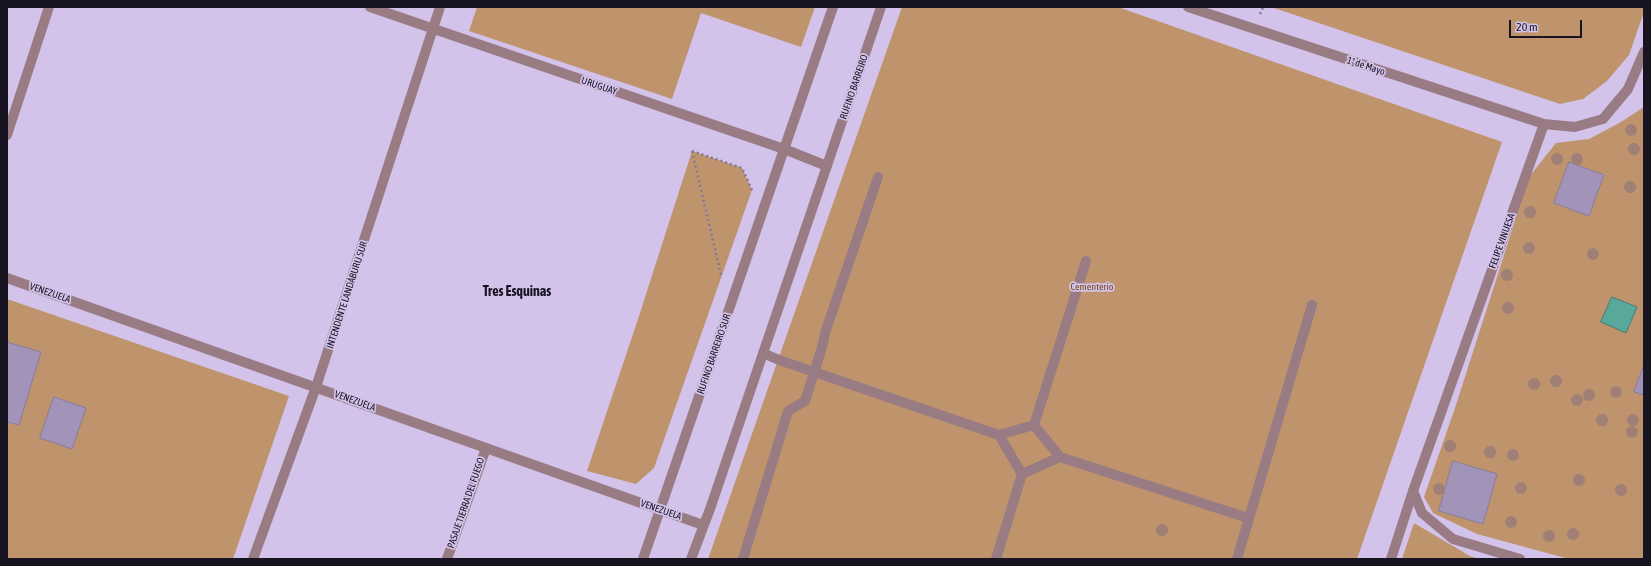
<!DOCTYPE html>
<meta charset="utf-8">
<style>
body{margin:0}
#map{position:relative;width:1651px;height:566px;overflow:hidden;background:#d3c3eb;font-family:"Asap Condensed",sans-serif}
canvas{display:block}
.frame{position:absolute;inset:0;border:8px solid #191421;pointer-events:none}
.scale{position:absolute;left:1509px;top:20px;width:73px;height:18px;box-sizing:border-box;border:2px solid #191421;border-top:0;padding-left:5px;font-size:12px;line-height:14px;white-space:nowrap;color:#191421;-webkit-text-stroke:3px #d3c3eb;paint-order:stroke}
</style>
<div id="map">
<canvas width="1651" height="566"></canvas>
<div class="frame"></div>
<div class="scale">20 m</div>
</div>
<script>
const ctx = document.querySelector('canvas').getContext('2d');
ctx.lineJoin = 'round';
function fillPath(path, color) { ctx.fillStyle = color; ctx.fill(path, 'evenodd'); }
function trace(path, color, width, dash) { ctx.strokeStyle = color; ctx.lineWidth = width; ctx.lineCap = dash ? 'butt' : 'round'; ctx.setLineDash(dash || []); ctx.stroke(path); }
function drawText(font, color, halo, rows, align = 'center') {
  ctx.font = font + ' "Asap Condensed",sans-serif'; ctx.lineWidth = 3.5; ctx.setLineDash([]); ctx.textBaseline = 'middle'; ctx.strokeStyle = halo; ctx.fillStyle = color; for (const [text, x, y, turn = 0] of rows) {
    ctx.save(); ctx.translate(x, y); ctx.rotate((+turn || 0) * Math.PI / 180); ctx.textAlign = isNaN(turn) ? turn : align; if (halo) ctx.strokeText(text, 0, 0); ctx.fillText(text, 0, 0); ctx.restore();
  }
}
fillPath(new Path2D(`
 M477 7H815L801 47 701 13 672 99 469 31Z
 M902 7H1118L1502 142 1357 559H708Z
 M1271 7H1644V12L1629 55 1607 81 1583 99 1560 104Z
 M1644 107V559H1569L1477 534 1433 513 1424 497 1455 408 1529 177 1556 143 1589 139 1621 122Z
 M692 151 742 168 752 190 654 468 636 484 587 471 638 319Z
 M7 299 289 396 233 559H7Z
 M1414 523 1470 556 1479 559H1402Z`), '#bf946d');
const water = new Path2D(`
 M1612 297 1637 307 1626 333 1601 322Z`);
fillPath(water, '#59a89c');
trace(water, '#467c77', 1);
const building = new Path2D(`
 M1569 162 1604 175 1589 216 1554 203Z
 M7 342 41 352 19 425 7 422Z
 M1644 365V395L1634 392Z
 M54 397 86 408 72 449 40 438Z
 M1453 461 1497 474 1483 524 1439 511Z`);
fillPath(building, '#a294b9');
trace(building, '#897b9f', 1);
trace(new Path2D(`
 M1260 14 1263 7
 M692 151 742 168 752 190
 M692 151 721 275`), '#837894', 2.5, [2, 3]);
trace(new Path2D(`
 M763 353 779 360 999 435 1034 425 1060 457 1022 474 999 435
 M1034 425 1086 261
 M1060 457 1248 518
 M1413 491 1422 513 1453 539 1520 559
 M447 559 486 448
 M743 559 788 411 805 401 823 344 825 333 878 177
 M996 559 1022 474
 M1237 559 1312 305`), '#997c83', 10);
trace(new Path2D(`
 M370 7 784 149 827 166
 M1188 7 1544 124 1575 127 1603 119 1628 89 1644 52
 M7 135 49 7
 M7 278 703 525
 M253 559 316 387 440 7
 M643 559 833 7
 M691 559 710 509 881 7
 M1391 559 1413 491 1544 124`), '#997c83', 10);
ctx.fillStyle = '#9f7f76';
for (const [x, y] of [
 [1631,130],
 [1634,149],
 [1557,159],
 [1577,159],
 [1630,187],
 [1530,212],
 [1529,248],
 [1593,254],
 [1507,275],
 [1508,308],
 [1556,381],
 [1534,384],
 [1616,392],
 [1589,395],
 [1577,400],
 [1602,420],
 [1633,420],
 [1632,432],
 [1450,446],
 [1490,452],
 [1513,455],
 [1579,480],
 [1521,488],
 [1439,489],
 [1621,490],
 [1511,522],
 [1162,530],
 [1573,534],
 [1549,536]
]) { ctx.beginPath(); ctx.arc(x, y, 6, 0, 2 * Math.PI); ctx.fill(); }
drawText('10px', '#191421', '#d3c3eb', [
 ["1º de Mayo",1366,66,18],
 ["URUGUAY",599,86,19],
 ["RUFINO BARREIRO",854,87,-71],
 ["FELIPE VINUESA",1502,241,-70],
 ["VENEZUELA",50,293,19],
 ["INTENDENTE LANDÁBURU SUR",347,295,-72],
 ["RUFINO BARREIRO SUR",714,354,-71],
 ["VENEZUELA",355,401,20],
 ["PASAJE TIERRA DEL FUEGO",466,503,-71],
 ["VENEZUELA",661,510,19]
]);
drawText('10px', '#754716', '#d3c3eb', [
 ["Cementerio",1092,287]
]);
drawText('bold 14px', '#191421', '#d3c3eb', [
 ["Tres Esquinas",517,292]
]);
</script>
